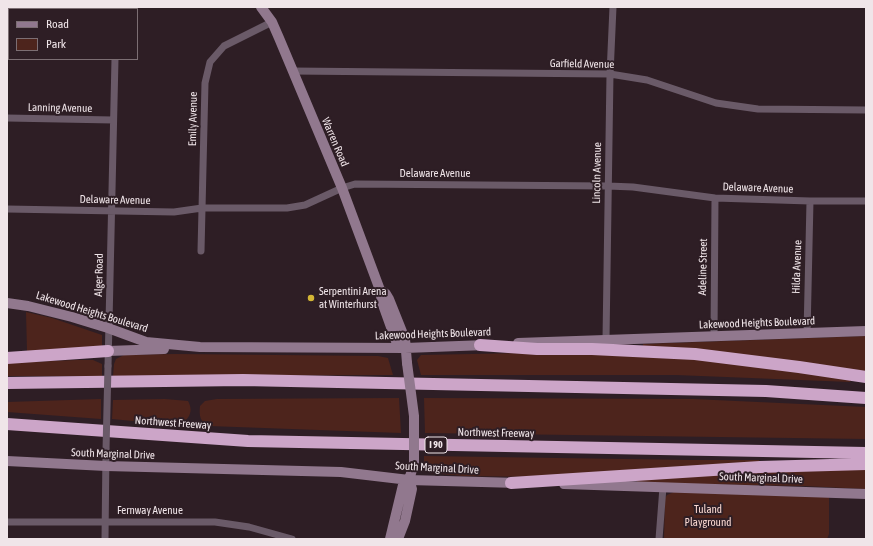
<!DOCTYPE html>
<style>
body{margin:0}
#map{position:relative;width:873px;height:546px;overflow:hidden;background:#2e1e25;font-family:"Asap Condensed",sans-serif}
canvas{display:block}
.frame{position:absolute;inset:0;border:8px solid #f0e5e9;pointer-events:none}
.legend{position:absolute;left:8px;top:8px;width:130px;height:52px;box-sizing:border-box;background:#2e1e25;border:1px solid #7c6e73;margin:0;padding:5px 7px;list-style:none;font-size:12px;color:#f0e5e9}
.legend li{display:flex;align-items:center;gap:8px;height:20px}
.legend b{width:20px;border:1px solid #7c6e73}
</style>
<div id="map">
<canvas width="873" height="546"></canvas>
<div class="frame"></div>
<ul class="legend">
<li><b style="height:5px;background:#91788e"></b>Road</li>
<li><b style="height:11px;background:#4d241c"></b>Park</li>
</ul>
</div>
<script>
const ctx = document.querySelector('canvas').getContext('2d');
ctx.lineJoin = 'round';
function fillPath(path, color) { ctx.fillStyle = color; ctx.fill(path, 'evenodd'); }
function trace(path, color, width, dash) { ctx.strokeStyle = color; ctx.lineWidth = width; ctx.lineCap = dash ? 'butt' : 'round'; ctx.setLineDash(dash || []); ctx.stroke(path); }
function drawText(font, color, halo, rows, align = 'center') {
  ctx.font = font + ' "Asap Condensed",sans-serif'; ctx.lineWidth = 4; ctx.setLineDash([]); ctx.textBaseline = 'middle'; ctx.strokeStyle = halo; ctx.fillStyle = color; for (const [text, x, y, turn = 0] of rows) {
    ctx.save(); ctx.translate(x, y); ctx.rotate((+turn || 0) * Math.PI / 180); ctx.textAlign = isNaN(turn) ? turn : align; if (halo) ctx.strokeText(text, 0, 0); ctx.fillText(text, 0, 0); ctx.restore();
  }
}
fillPath(new Path2D(`
 M26 312 52 318 102 335V348L27 351Z
 M866 336V374L643 347V344Z
 M522 353 626 354 734 362 851 380 850 382 676 375H421L417 360 421 355Z
 M175 354 378 356 388 358 393 375 113 376 114 364 116 359 124 355Z
 M77 360H93L102 364V376H7V363Z
 M399 398 401 433 209 426C200 422 199 416 200 406L205 401 217 399Z
 M424 398 693 399 866 407V439L425 433Z
 M101 399V419L7 412V402Z
 M165 399 188 401C195 413 187 423 175 425L112 419 113 400Z
 M424 456 692 460H759L760 464 542 477 464 476 430 473 424 467Z
 M812 470H866V489L804 486 637 483V479Z
 M674 492 829 496V534L827 539H664L665 498 667 495Z`), '#4d241c');
trace(new Path2D(`
 M116 9V7
 M7 18H9
 M292 71 610 74 647 80 716 103 758 109 866 110
 M7 118 113 120
 M7 209 174 212 202 208H287L305 205 342 188 355 184 608 186 633 187 715 198 810 201H866
 M201 251 205 83 210 62 224 46 272 22
 M807 334 810 201
 M714 337 715 198
 M606 339 610 74 613 7
 M108 366 115 59
 M7 522H215L249 527 292 539
 M105 539 106 450
 M659 539 663 487`), '#6a5a68', 7);
trace(new Path2D(`
 M261 7 272 22 279 38 342 188 380 290 382 302 396 341 405 348
 M380 290 386 294 389 299 405 339 407 363
 M7 303 28 306 72 317 108 328 146 342 200 347 405 348 486 345
 M518 343 866 331
 M108 351 164 349
 M7 461 106 466 341 472 409 480 518 483
 M564 484 866 494
 M390 539 403 485 409 480
 M398 539 405 521 412 489 409 480 414 463`), '#91788e', 10);
trace(new Path2D(`
 M480 345 537 349H592L695 354 799 367 866 377
 M7 358 108 351
 M7 383 243 380 766 391 866 398
 M7 424 248 441 866 453
 M511 483 760 467 866 464`), '#cca5c8', 12);
trace(new Path2D(`
 M106 450 108 366`), '#6a5a68', 7);
trace(new Path2D(`
 M407 363 414 416V463`), '#91788e', 10);
for (const [x, y, r, color] of [
 [311,298,4,"#d4b635"]
]) { const dot = new Path2D(); dot.arc(x, y, r, 0, 2 * Math.PI); ctx.fillStyle = color; ctx.fill(dot); trace(dot, '#2e1e25', 1.5); }
for (const [x, y, w] of [
 [436,445,22]
]) { const box = new Path2D(); box.roundRect(x - w / 2, y - 8, w, 16, 3); ctx.fillStyle = '#2e1e25'; ctx.fill(box); trace(box, '#f0e5e9', 1); }
drawText('bold 10px', '#f0e5e9', null, [
 ["I 90",436,445]
]);
drawText('11px', '#f0e5e9', '#2e1e25', [
 ["Garfield Avenue",582,64,1],
 ["Lanning Avenue",60,108,1],
 ["Emily Avenue",193,119,-89],
 ["Warren Road",335,142,67],
 ["Lincoln Avenue",597,173,-89],
 ["Delaware Avenue",435,174],
 ["Delaware Avenue",758,188,2],
 ["Delaware Avenue",115,200,1],
 ["Adeline Street",703,267,-89],
 ["Hilda Avenue",797,267,-88],
 ["Alger Road",99,275,-89],
 ["Lakewood Heights Boulevard",92,312,17],
 ["Lakewood Heights Boulevard",757,323,-2],
 ["Lakewood Heights Boulevard",433,334,-2],
 ["Northwest Freeway",173,423,4],
 ["Northwest Freeway",496,433,1],
 ["South Marginal Drive",113,454,2],
 ["South Marginal Drive",437,468,3],
 ["South Marginal Drive",761,478,2],
 ["Fernway Avenue",150,511]
]);
drawText('11px', '#f0e5e9', '#2e1e25', [
 ["Serpentini Arena",319,292],
 ["at Winterhurst",319,305]
], 'left');
drawText('11px', '#f9d8d1', '#2e1e25', [
 ["Tuland",708,510],
 ["Playground",708,523]
]);
</script>
